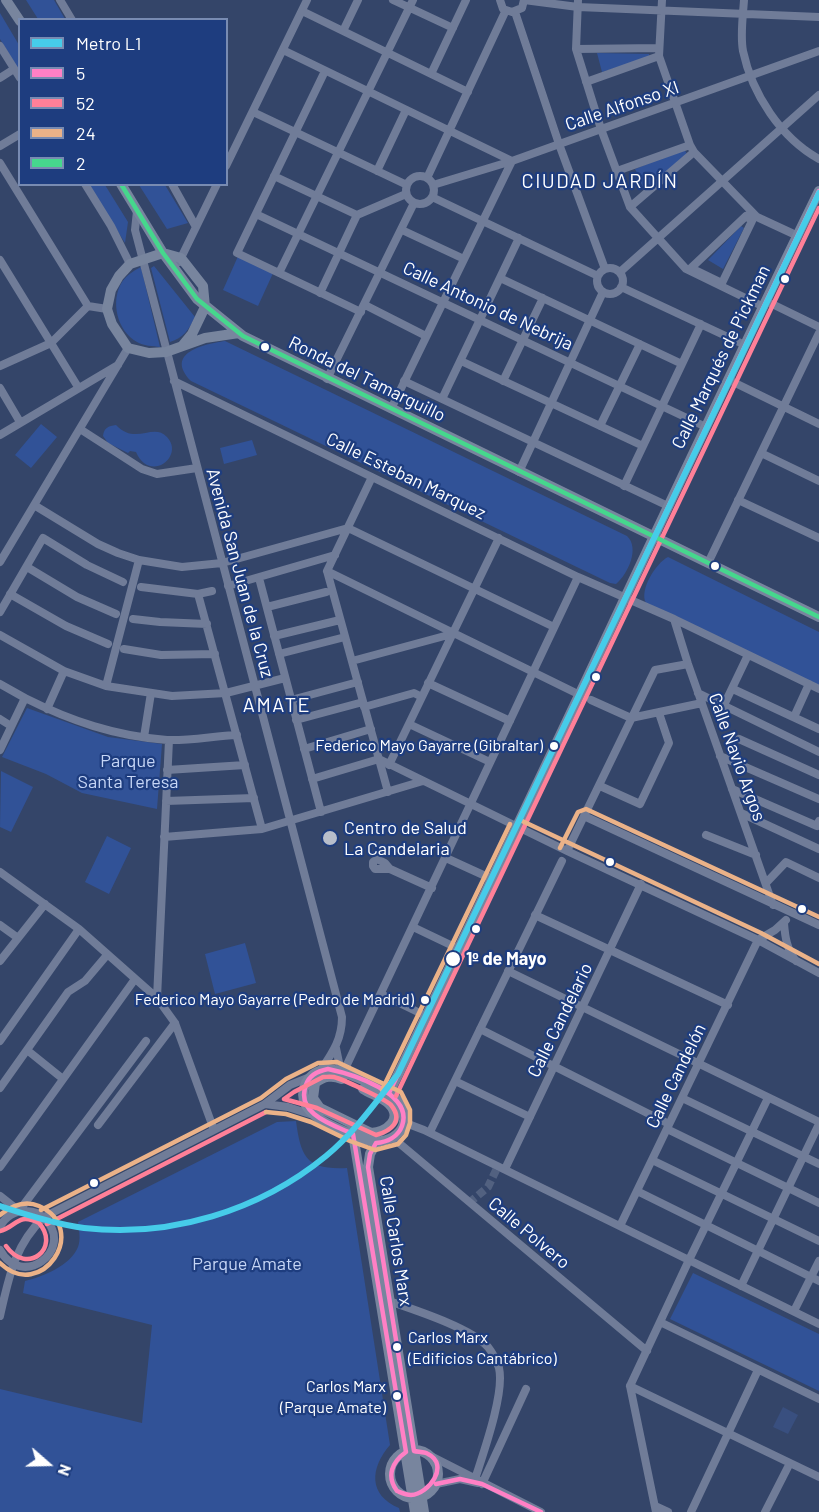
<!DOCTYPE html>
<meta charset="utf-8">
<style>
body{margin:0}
#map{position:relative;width:819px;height:1512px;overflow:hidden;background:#344569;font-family:Barlow,sans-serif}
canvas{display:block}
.legend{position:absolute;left:18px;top:18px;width:210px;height:168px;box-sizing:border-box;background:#1e3d7f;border:2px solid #788bb2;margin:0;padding:8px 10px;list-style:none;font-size:18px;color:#fff}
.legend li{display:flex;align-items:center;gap:12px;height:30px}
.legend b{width:30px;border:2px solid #788bb2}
.north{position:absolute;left:18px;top:1434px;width:60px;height:60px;-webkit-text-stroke:4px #1e3d7f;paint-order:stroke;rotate:110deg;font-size:16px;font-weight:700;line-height:24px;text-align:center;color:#fff}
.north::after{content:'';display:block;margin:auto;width:21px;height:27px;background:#fff;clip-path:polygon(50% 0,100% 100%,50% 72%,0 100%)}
</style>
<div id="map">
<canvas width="819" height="1512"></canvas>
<ul class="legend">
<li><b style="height:8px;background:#46cce9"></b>Metro L1</li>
<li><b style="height:8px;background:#ff80c5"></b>5</li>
<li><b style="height:8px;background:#ff8098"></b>52</li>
<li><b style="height:8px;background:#ebb288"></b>24</li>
<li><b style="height:8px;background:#46d78d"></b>2</li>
</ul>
<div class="north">N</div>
</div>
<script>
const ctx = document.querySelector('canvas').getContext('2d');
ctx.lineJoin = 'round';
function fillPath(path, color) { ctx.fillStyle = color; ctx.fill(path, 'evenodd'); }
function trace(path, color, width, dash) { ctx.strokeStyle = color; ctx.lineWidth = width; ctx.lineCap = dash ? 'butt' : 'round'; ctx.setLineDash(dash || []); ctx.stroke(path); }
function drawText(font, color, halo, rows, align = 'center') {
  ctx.font = font + ' Barlow,sans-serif'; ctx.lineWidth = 4.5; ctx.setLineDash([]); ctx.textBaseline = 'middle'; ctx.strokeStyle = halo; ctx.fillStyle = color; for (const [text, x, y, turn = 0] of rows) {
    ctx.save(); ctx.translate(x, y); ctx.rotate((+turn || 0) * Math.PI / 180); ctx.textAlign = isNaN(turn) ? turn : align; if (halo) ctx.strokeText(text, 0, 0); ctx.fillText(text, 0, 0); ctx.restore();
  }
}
fillPath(new Path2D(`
 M26 0H54L65 19H38Z
 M0 13 19 45V71L0 39Z
 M597 53 649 54 650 58 602 72Z
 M684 149 687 154 644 190 635 169Z
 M89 185H105L128 222 125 243Z
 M139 185H165L188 223 167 229Z
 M741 226 744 228 723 269 708 260Z
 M239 254 274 271 258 306 223 290Z
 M154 266 195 317C189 330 183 338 170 342L151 268Z
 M141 267 160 347C153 346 143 346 137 342 117 331 110 301 122 282 127 275 133 271 141 267Z
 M225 341 627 536C640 548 628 574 616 584L610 583 191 381C164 353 204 344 225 341Z
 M41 424 57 437 31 468 15 455Z
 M116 425C136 446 153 422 167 437 185 456 150 484 136 452L130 451 128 453 108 443 103 436C104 428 108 426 116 425Z
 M252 440 257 455 224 464 220 448Z
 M668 557 819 632V686L646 603C639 590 656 563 668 557Z
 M27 708 108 737 162 744 157 809 82 793 46 774 2 757Z
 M1 771 33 787 11 832 0 827Z
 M107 836 131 848 109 894 85 882Z
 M245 943 256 983 215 994 205 954Z
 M296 1121C301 1158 307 1170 347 1168L390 1445C370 1468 368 1495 399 1508L400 1512H0V1389L142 1423 152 1325 23 1293 25 1281C44 1276 70 1266 78 1247 81 1239 79 1231 78 1222L277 1122Z
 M693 1273 819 1334V1391L670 1319Z`), '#315297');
fillPath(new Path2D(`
 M783 1407 798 1415 788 1434 773 1427Z`), '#394f7f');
trace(new Path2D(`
 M469 1203 488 1187 498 1166`), '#526180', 8, [8, 4]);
trace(new Path2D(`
 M60 0 72 20
 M393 0 453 28
 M500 0 503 9 512 12 522 8 524 0
 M524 0 578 7 819 17
 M578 0 576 49 601 129 630 207 686 269 764 307
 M662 0 659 56 690 145 694 152 757 217 798 236
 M744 0C743 16 740 35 743 51 752 94 781 138 819 159
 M302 11 468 92
 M515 12 559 144 605 269
 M343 31 358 0
 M0 46 20 78
 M576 49 659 48
 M283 50 512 161 391 409
 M325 71 237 253 361 312
 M431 74 466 0
 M0 78 14 69
 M586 82 659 56
 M253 112 407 185
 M0 146 20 134
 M0 163 88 306
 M226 166 307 0
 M377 171 406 110
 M617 171 690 145
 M274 176 357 215
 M406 190a14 14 0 1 1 28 0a14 14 0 1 1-28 0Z
 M427 178 506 10
 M85 184 111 226 130 264
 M172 184 196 227
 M433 185 512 161 819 51
 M432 197 598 276
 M630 207 694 152
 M137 211 135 230 342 1017C342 1039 333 1052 321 1070
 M256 214 706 427
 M357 215 406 194
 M746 216 752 221 722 283 691 268Z
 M402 230 464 259
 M0 260 78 387
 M179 262 217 184
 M597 281a13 13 0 1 1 26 0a13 13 0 1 1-26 0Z
 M620 272 819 95
 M279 273 413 0
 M500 278 682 364
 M621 287 745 345
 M320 293 357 215
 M766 301 819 327
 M365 305 426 336
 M88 306 107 309
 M461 361 643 446
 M0 366 51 343 88 306
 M327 379 414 203
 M729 380 819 424
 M174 381 578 577 674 619 819 689
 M404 381 668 506
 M503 381 543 298
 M0 388 20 422
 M442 399 519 238
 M600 426 640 344
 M80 429 142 469 157 474 197 468
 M0 435 118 365
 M761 453 819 481
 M519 472 603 292
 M372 477 327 571 388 792
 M624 486 701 324
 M738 500 819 538
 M34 505 98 544 118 553 139 560 182 567 222 563 348 528 554 627
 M0 562 128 348
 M708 563 819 333
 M27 567 77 597 116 614
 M327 571 580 695
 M259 578 321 812
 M228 586 335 555
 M141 587 198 594 212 591
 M10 594 66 626 108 644
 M198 594 262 829
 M267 607 326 592
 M0 612 43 538 87 565 123 582
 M133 619 160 622 207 624
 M674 619 688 664 773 905
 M0 635 64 671 106 686 172 696 226 693 285 678
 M274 636 340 620
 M124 649 161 655 215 654
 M279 654 345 637
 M352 661 452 634
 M428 683 510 721
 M0 684 25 698
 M106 686 139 560
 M733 689 819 729
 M698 693 819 752
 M291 700 358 682
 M591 700 631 718 702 703
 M724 705 748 655
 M364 707 414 693 422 697
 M47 709 64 671
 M794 717 809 684
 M0 719 11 726
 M296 720 363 702
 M409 724 490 762
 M144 737 151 693
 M739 739 819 775
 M304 749 371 729
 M0 750 25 698C71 721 115 736 167 740 189 741 214 736 237 735
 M720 756 819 799
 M389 765 499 538
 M167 770 245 765
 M312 779 379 759 567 851 758 940 819 973
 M600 786 640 804 669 743 659 713
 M732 789 817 826 819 821
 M166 801 254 798
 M741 813 819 849
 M584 816 819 925
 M706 835 756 855
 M164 837 262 829 423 781
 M567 851 655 670 688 664
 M446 858 492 879
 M390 869 385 863 377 859 373 862V866L375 869H390L432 888
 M0 872 79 929 157 998 175 1023 214 1130
 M766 883 786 862 819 878
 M535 915 728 1005
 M784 923C785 937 787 950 796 961
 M0 925 18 938
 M413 927 459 949
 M758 940 775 930 786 920
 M0 961 45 904
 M508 971 819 1122
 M381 994 426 1016
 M157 998 169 740
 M480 1029 669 1124
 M0 1041 79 929
 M336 1048 341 1072
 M27 1050 63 1079
 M343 1073 578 577
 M455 1081 530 1117
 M0 1088 68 992 85 981 107 955
 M682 1098 819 1164
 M265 1104 288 1107 313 1115
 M403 1122 424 1130 819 1324
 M98 1125 175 1023
 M667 1129 819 1203
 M430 1132 562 861
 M393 1138 647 1351
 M652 1160 819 1241
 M0 1167 135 979
 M505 1169 641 884
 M637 1191 819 1281
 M0 1196 19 1211 146 1041
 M620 1226 758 940
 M0 1227C5 1217 14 1211 26 1211 33 1211 41 1214 46 1220 74 1250 22 1290 0 1250
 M741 1286 819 1124
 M389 1301C415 1310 471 1328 488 1347 492 1352 497 1362 499 1368 505 1393 483 1454 475 1479
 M794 1311 819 1261
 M0 1316C9 1277 14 1246 44 1217L265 1104 290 1085 310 1077
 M660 1322 819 1399
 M630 1386 689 1260 768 1098
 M630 1386 819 1477
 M630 1386 656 1512
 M423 1452 541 1512
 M436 1484 460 1479 478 1483
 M482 1484 526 1389
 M655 1506 668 1512
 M691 1512 758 1370
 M765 1512 790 1463`), '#707c98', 8);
trace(new Path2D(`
 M6 0 20 21
 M121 184 163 253 197 299 243 336 819 617
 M183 345 192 334 205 307 203 286 181 258 163 253 130 264 119 276 111 290 107 309 112 324 128 348 149 353 166 352 205 338 239 333
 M328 1069C343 1070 391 1090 399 1102 417 1128 388 1150 361 1138 340 1129 291 1115 306 1083 311 1074 319 1070 328 1069Z
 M342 1079C332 1075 324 1076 315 1083L313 1098 320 1108 371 1133C386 1132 404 1119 389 1104 383 1098 371 1094 363 1089
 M389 1093C535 794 673 491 819 191
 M353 1134 415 1512
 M376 1143 370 1154 368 1167 424 1512
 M390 1474a24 24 0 1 1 48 0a24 24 0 1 1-48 0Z`), '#78859e', 10);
trace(new Path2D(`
 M328 1069C352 1074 414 1093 402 1126 398 1137 387 1142 376 1143L370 1154 368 1167 414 1451C418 1452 425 1452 428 1454 450 1465 429 1494 411 1495 406 1495 402 1493 397 1491 386 1476 392 1462 406 1452L353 1134C333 1125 295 1114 306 1085 309 1075 318 1071 328 1069Z
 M389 1093 819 191
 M436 1484 460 1479 482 1484 541 1512`), '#ff80c5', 4.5);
trace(new Path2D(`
 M323 1077C328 1077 333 1076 337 1078 346 1081 387 1100 391 1105 404 1121 391 1131 376 1135L317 1108 284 1099 294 1092Z
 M396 1096 819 208
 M47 1224 266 1112
 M0 1231C17 1227 17 1212 39 1223 61 1248 27 1276 6 1246`), '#ff8098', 4.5);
trace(new Path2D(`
 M520 820 761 933 819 964
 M560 848 578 812 586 809 819 917
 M382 1090 510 824
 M41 1210 261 1098 286 1079 318 1063 337 1062 401 1092 410 1110V1123L406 1135 398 1144 375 1150 350 1141 311 1122 286 1114 266 1112
 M0 1215C11 1206 25 1200 39 1206 91 1229 41 1303 0 1263`), '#ebb288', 4.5);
trace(new Path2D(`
 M121 184 163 253 197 299 243 336 819 617`), '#46d78d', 4.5);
trace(new Path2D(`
 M0 1206C27 1215 55 1224 84 1228 170 1238 259 1211 326 1156 354 1133 376 1102 398 1074L819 193`), '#46cce9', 6);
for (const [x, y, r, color] of [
 [785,279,5,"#fff"],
 [265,347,5,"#fff"],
 [715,566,5,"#fff"],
 [596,677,5,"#fff"],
 [554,746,5,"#fff"],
 [330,838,8,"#b8beca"],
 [610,862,5,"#fff"],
 [802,909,5,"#fff"],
 [476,929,5,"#fff"],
 [453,959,8,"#fff"],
 [425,1000,5,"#fff"],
 [94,1183,5,"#fff"],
 [397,1347,5,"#fff"],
 [397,1396,5,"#fff"]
]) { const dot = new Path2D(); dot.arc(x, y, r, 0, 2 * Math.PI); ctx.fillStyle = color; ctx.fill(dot); trace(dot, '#1e3d7f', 2); }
drawText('16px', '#fff', '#1e3d7f', [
 ["Federico Mayo Gayarre (Gibraltar)",543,746],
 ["Federico Mayo Gayarre (Pedro de Madrid)",414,1000],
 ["Carlos Marx",408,1338,"left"],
 ["(Edificios Cantábrico)",408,1359,"left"],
 ["Carlos Marx",386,1387],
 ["(Parque Amate)",386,1408]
], 'right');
drawText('18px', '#fff', '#1e3d7f', [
 ["Calle Alfonso XI",622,106,-19],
 ["Calle Antonio de Nebrija",488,306,25],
 ["Calle Marqués de Pickman",721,357,-64],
 ["Ronda del Tamarguillo",367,379,26],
 ["Calle Esteban Marquez",406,476,26],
 ["Avenida San Juan de la Cruz",240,573,75],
 ["Calle Navio Argos",737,757,70],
 ["Calle Candelario",560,1020,-64],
 ["Calle Candelón",676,1076,-64],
 ["Calle Polvero",529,1233,40],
 ["Calle Carlos Marx",396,1241,81]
]);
drawText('18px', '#c6d6f6', '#1e3d7f', [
 ["Parque",128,761],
 ["Santa Teresa",128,782],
 ["Parque Amate",247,1264]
]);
drawText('18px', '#fff', '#1e3d7f', [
 ["Centro de Salud",344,828],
 ["La Candelaria",344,849]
], 'left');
drawText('bold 18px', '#fff', '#1e3d7f', [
 ["1º de Mayo",466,959]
], 'left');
ctx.letterSpacing = '1.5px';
drawText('20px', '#fff', '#1e3d7f', [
 ["CIUDAD JARDÍN",600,181],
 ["AMATE",277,705]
]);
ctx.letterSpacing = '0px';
</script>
